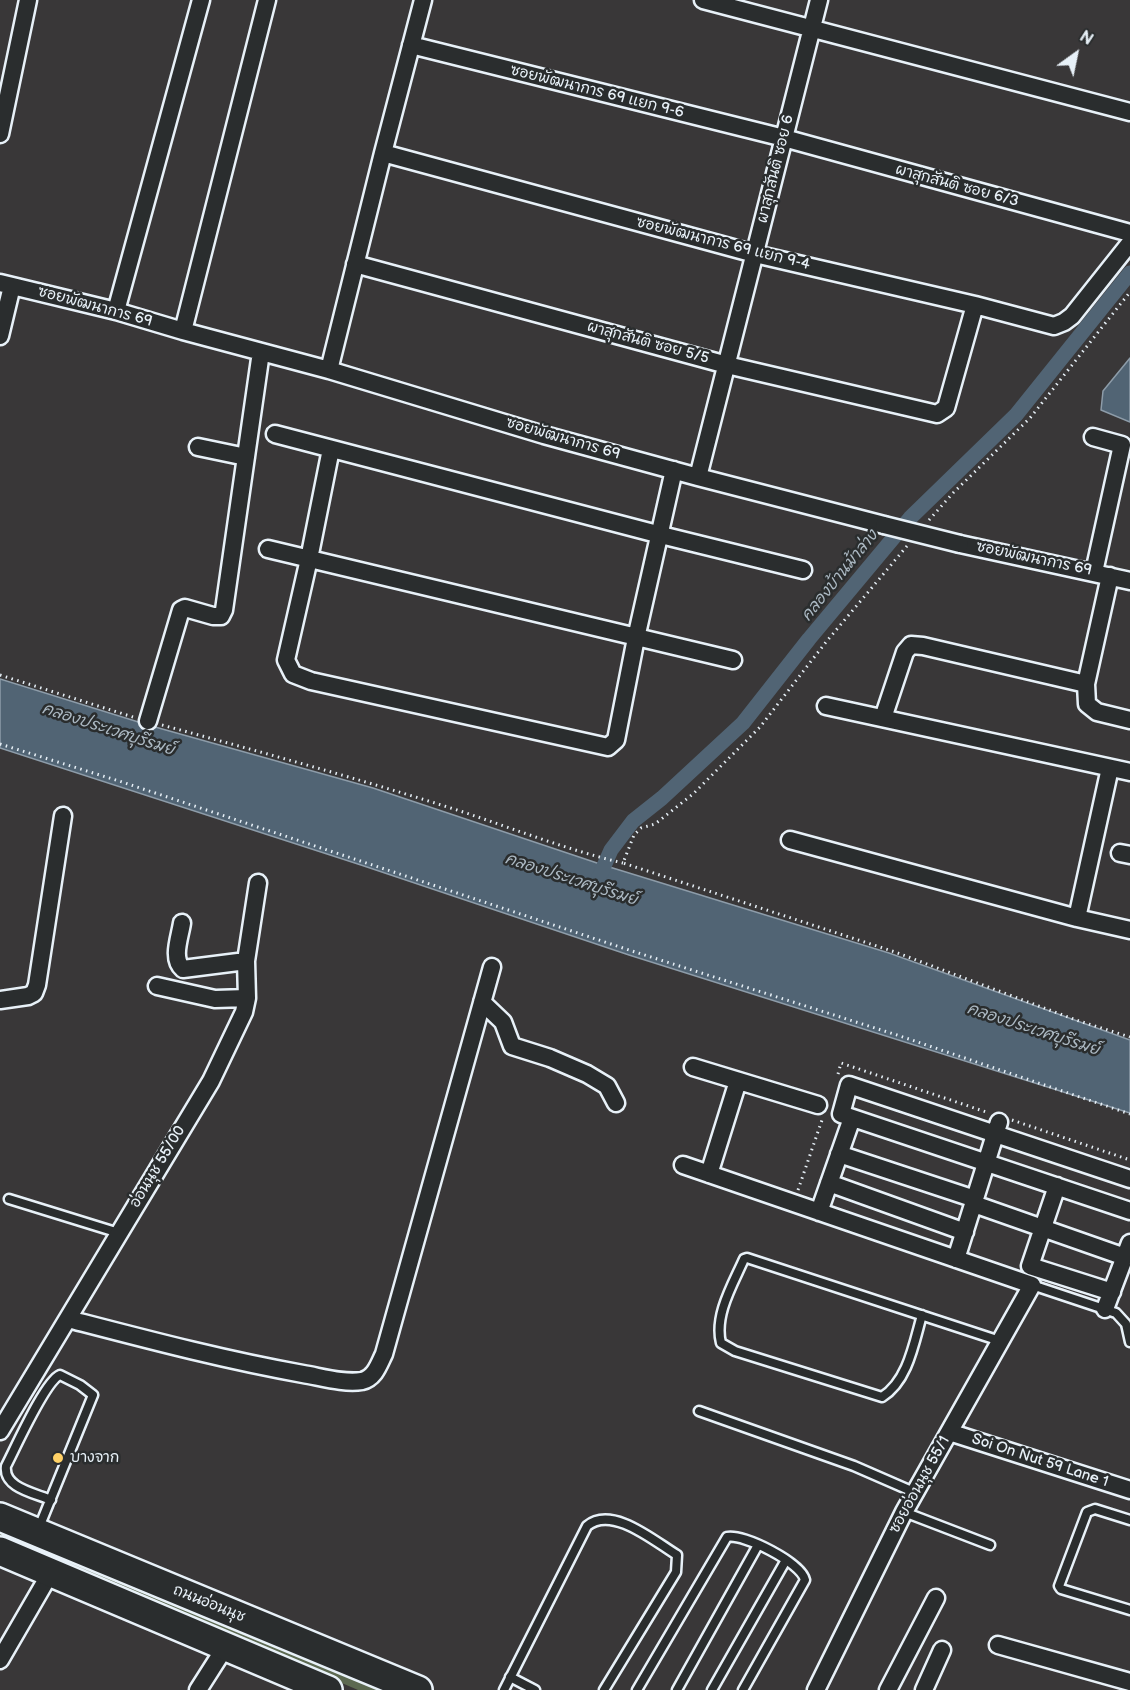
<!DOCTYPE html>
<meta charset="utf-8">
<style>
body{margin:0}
#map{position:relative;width:1130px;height:1690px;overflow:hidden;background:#393738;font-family:"Balsamiq Sans",sans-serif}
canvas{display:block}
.north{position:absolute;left:1046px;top:24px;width:60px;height:60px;-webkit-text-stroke:4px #2a2d2e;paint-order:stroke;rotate:33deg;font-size:16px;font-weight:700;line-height:24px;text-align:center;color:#e8f1f8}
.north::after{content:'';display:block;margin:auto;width:21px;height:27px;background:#e8f1f8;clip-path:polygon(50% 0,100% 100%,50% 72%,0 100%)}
</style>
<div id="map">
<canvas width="1130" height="1690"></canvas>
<div class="north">N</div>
</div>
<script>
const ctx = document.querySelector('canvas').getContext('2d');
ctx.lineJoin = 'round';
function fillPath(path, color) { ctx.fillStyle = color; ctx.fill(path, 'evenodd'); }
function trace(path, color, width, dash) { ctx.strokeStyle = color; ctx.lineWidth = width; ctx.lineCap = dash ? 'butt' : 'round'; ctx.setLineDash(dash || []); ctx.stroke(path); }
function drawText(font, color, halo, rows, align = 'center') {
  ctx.font = font + ' "Balsamiq Sans","Playpen Sans Thai",sans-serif'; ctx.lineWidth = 5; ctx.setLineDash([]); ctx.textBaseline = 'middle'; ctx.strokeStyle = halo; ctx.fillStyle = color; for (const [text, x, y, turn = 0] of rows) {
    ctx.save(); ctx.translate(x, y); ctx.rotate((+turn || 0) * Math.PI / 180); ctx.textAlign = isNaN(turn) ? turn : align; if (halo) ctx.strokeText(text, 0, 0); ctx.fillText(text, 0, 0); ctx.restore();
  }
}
fillPath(new Path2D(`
 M0 1527 383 1690H358L0 1536Z`), '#5c6951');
const water = new Path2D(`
 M1130 358V422L1101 410 1103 391Z
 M0 679 148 725 373 788 603 865 889 953 1130 1040V1113L629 955 361 865 0 748Z`);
fillPath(water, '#516474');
trace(water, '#8d9ca9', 1.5);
trace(new Path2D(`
 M597 882 611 850 633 821 662 798 743 723 809 639 910 518 1016 415 1130 273`), '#516474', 15);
const service = new Path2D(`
 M9 1199 119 1233
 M1032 1285 1116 1313 1126 1324 1130 1342
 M922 1315C914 1343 908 1381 882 1397L735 1351 721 1343C714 1315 733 1284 744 1259L747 1258 1000 1341
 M699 1411 854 1466 916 1493
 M904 1512 990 1545
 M1130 1520 1095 1509 1087 1512 1059 1586 1061 1589 1130 1610
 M38 1530 93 1395 80 1385 60 1375C45 1381 15 1449 6 1466 3 1488 35 1493 51 1500
 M510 1677 535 1690
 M504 1690 587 1526C612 1505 654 1541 677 1555L676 1572 604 1690
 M637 1690 727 1537C743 1533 802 1563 805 1580L743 1690
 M677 1690 758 1545
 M712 1690 786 1560`);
const minor = new Path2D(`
 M703 0 1130 112
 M411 45 784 138 1130 233
 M0 134 28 0
 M383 153 755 254 975 305 1054 326 1064 322 1072 316 1130 243
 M355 264 727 365 937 414 946 408 975 305
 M0 283 116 311 183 331 329 370 544 435 698 477 884 525
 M116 311 201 0
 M183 331 267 0
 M0 336 12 286
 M329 370 383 153 423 0
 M275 434 661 535 803 570
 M1093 437 1122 445 1094 572
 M198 447 246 457
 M331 449 309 559 286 660 293 674 311 681 608 747 616 740 636 638 674 470
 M698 477 819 0
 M960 544 1130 581
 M268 549 733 660
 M1110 576 1086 684 1087 704 1097 712 1130 720
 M826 706 1130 772
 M883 718 905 652 911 645 923 646 1086 684
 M148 721 181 610 185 608 213 616H221L224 610 261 352
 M790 840 1077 918 1130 930
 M1120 853 1130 855
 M1077 918 1110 768
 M182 923C180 937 171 959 183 969L246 961
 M157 986 215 999 247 998
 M0 1000 28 996 34 993 37 985 63 816
 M482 1002 503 1022 512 1046 550 1058 587 1074 607 1086 616 1103
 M693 1067 818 1105
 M839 1154 975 1199
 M683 1165 1032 1285 904 1512 816 1690
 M709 1174 738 1081
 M1130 1179 849 1085 841 1114 1130 1211
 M829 1183 965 1232
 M1057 1186 1030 1266 1112 1292
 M974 1204 1125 1257
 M819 1212 852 1118
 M956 1259 999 1122
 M1105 1309 1130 1243
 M68 1319C145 1339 224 1360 303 1374 321 1377 344 1384 362 1381 375 1378 379 1364 384 1354L492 967
 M0 1431 211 1081 244 1012 247 998 246 961 258 883
 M949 1432 1130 1490
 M998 1645 1130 1682
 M0 1660 51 1572
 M198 1690 226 1646
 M888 1690 936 1598
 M924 1690 942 1650`);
const primary = new Path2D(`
 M0 1517 418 1690
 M0 1551 328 1690`);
trace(service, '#e8f1f8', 13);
trace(minor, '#e8f1f8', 21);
trace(primary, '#e8f1f8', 32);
trace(new Path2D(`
 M929 520 953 493 1030 418 1130 292
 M907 546 826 642 760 727 693 794 655 824 641 828 634 835 623 863 895 952 1076 1020 1130 1037
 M0 675 133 717
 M162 725C261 752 360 779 457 810 512 828 567 850 623 863
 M0 744 119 781 632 951 897 1035 1130 1114
 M838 1074 841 1063 989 1113
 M1012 1120 1130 1160
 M798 1190 822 1120`), '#e8f1f8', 3, [1.5, 4.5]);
trace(service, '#2a2d2e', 8);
trace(minor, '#2a2d2e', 16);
trace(primary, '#2a2d2e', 27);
const minorBridge = new Path2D(`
 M884 525 960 544`);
trace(minorBridge, '#e8f1f8', 21, []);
trace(minorBridge, '#2a2d2e', 16);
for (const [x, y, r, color] of [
 [58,1458,6,"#ffd166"]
]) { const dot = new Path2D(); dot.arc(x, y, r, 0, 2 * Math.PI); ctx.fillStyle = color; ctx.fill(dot); trace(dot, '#2a2d2e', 2); }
drawText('15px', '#e8f1f8', '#2a2d2e', [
 ["ซอยพัฒนาการ 69 แยก 9-6",597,92,14],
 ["ผาสุกสันติ ซอย 6",776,169,-76],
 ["ผาสุกสันติ ซอย 6/3",957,186,15],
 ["ซอยพัฒนาการ 69 แยก 9-4",723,244,14],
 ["ซอยพัฒนาการ 69",95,307,15],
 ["ผาสุกสันติ ซอย 5/5",648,343,15],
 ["ซอยพัฒนาการ 69",563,439,16],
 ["ซอยพัฒนาการ 69",1034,559,12],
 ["อ่อนนุช 55/00",158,1167,-59],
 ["Soi On Nut 59 Lane 1",1040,1461,18],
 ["ซอยอ่อนนุช 55/1",920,1485,-61],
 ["ถนนอ่อนนุช",209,1604,22]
]);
drawText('15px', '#e8f1f8', '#2a2d2e', [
 ["บางจาก",70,1458]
], 'left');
drawText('italic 16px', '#acb9c3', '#2a2d2e', [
 ["คลองบ้านม้าล่าง",840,576,-51],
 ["คลองประเวศบุรีรมย์",108,730,18],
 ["คลองประเวศบุรีรมย์",571,880,18],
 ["คลองประเวศบุรีรมย์",1033,1030,18]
]);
</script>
